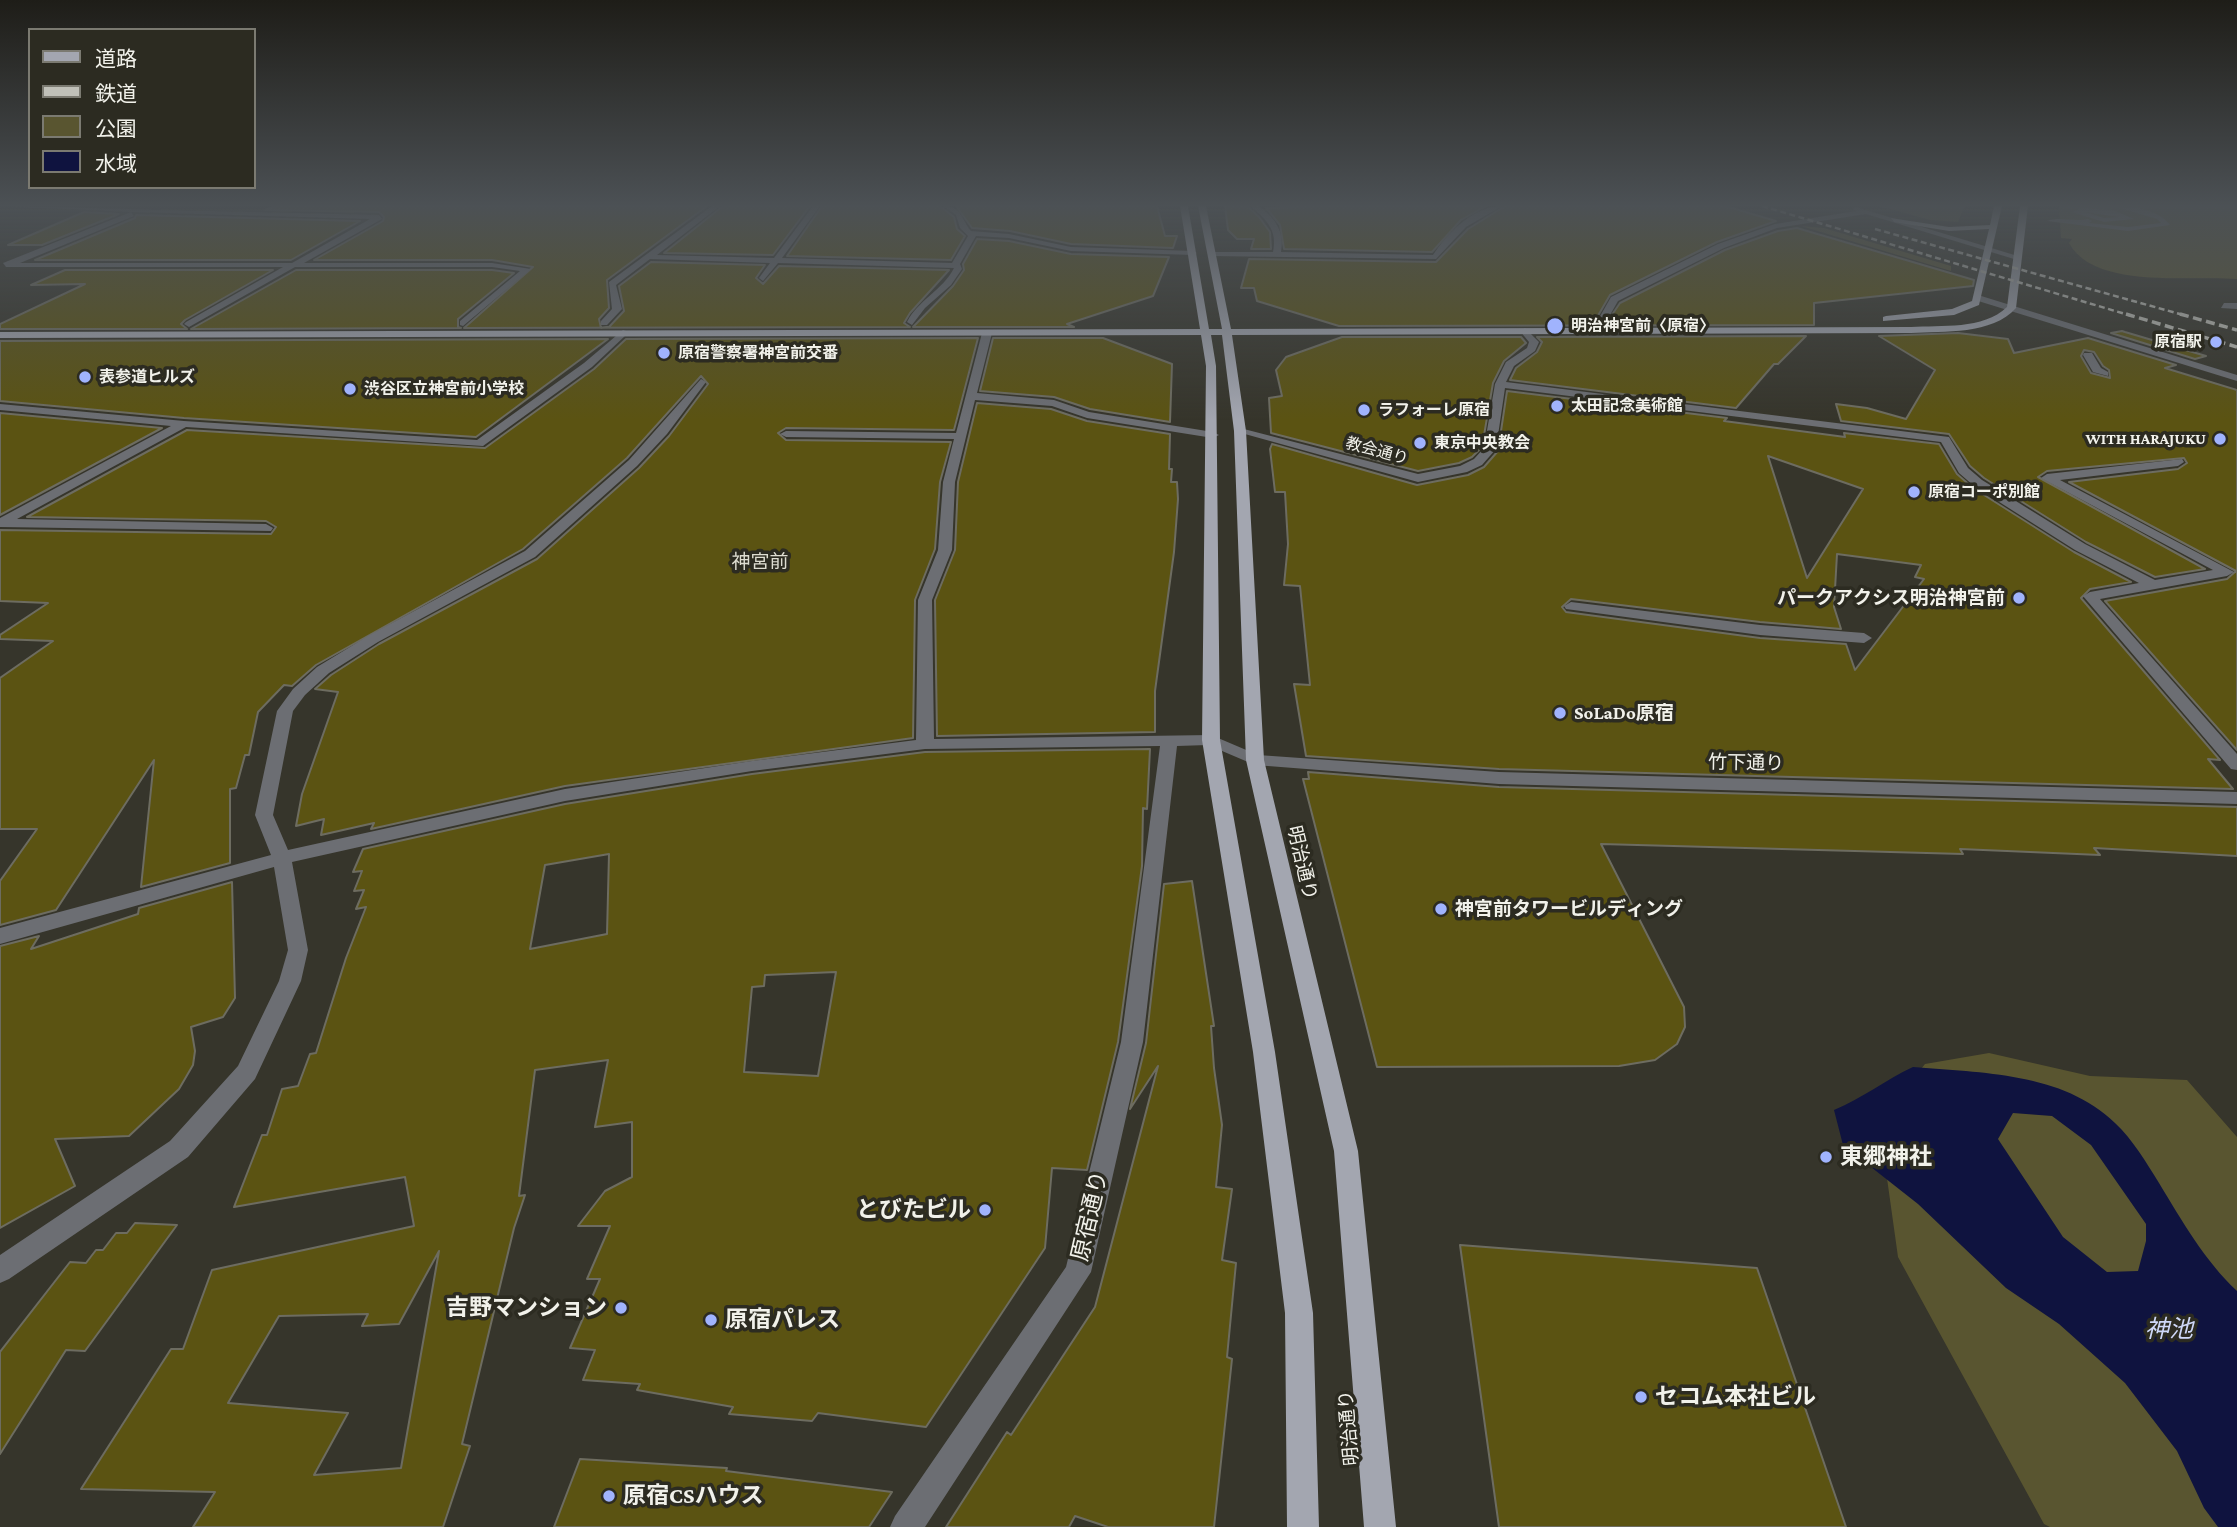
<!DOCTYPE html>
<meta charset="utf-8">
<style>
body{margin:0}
#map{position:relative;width:2237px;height:1527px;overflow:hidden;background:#36352b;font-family:"Crimson Pro","Noto Sans JP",serif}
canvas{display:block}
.legend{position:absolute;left:28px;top:28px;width:228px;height:161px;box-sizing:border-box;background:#2c2b21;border:2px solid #7b7a71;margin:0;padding:9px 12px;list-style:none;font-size:21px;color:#f1f1ea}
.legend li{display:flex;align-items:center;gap:14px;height:35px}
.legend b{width:35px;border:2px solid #7b7a71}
</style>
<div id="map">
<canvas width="2237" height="1527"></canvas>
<ul class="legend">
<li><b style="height:9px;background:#a3a6b0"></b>道路</li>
<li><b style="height:9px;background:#c0c0b8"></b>鉄道</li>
<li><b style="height:19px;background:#595530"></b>公園</li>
<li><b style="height:19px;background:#0f133f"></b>水域</li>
</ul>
</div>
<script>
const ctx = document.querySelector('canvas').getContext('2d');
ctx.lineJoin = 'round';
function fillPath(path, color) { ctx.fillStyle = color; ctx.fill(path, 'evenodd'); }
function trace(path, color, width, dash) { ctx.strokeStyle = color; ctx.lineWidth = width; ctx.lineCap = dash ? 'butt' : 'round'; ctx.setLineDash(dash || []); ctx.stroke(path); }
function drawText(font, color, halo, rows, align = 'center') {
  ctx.font = font + ' "Crimson Pro","Noto Sans JP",serif'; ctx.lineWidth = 7; ctx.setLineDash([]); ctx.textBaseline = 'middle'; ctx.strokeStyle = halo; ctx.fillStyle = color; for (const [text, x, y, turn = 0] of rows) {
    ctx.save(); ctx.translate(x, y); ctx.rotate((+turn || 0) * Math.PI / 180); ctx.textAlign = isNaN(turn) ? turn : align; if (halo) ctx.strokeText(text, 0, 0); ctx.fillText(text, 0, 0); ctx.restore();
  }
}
fillPath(new Path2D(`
 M1878 206H1965L1958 222 1930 220Z
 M2059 206H2237V279C2192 275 2094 290 2069 243L2072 239 2061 238Z
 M1801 226 1824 228 1951 266V271Z
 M1989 1053 2090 1076 2187 1080 2237 1137V1527H2050L2044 1524 1898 1257 1879 1121 1925 1064Z`), '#595530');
fillPath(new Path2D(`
 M1913 1067C1981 1073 2063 1072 2115 1123 2133 1140 2146 1162 2159 1183 2182 1221 2205 1261 2237 1291V1527H2218L2204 1508 2177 1451 2125 1383 2059 1324 2006 1288 1918 1204 1843 1145 1834 1110C1863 1098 1885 1080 1913 1067ZM2013 1113 2052 1116 2091 1145 2146 1224V1241L2138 1271 2107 1272 2063 1237 1998 1139Z`), '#0f133f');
const building = new Path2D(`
 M277 206H707L607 280 609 308 599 319 601 328 609 327 624 311 619 286 651 262 765 265 756 278 763 284 779 266 949 270 910 313 904 323 910 327 464 328 533 267 492 260H314L383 221 384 217 379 212 265 210Z
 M723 206H810L773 255 664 253Z
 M822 206H940L954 217 957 229 965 236 951 260 787 256Z
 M956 206H1157L1165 236H1177L1173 248 1071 244 1010 231 972 228Z
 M1225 206 1248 207 1259 217 1270 232 1271 249H1251L1254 239H1237L1228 230Z
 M1319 206H1486L1461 220 1432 252 1284 249 1280 225 1266 208Z
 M1505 206H1725L1776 221 1717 242 1610 295 1596 319 1605 325 1620 303 1725 250 1778 231 1797 228 1974 280 1973 286 1814 303V325L1339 326 1257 301 1254 288H1241L1249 259 1436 262 1468 229Z
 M84 212 119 214 42 245H8Z
 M136 215 360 221 291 260H35L135 218Z
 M977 239 1009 241 1071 254 1169 257 1153 296 1067 324 1074 327H913L953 286 964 270 963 264Z
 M65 270H273L185 320 181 324 187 329H0V324L85 284 31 285Z
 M296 270H492L514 273 458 319V327L461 328 191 329Z
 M2122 331 2125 332 2206 356 2195 359 2111 333Z
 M1958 333 2008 339 2014 353 2088 338 2176 365 2165 368 2237 390V750L2105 601 2227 579 2236 571 2069 482 2178 469 2187 463 2184 458 2047 471 2038 477 2205 569 2155 577 2086 542 1984 478 1970 466 1949 434 1841 421 1836 404 1867 408 1906 419 1935 370 1879 336ZM2084 350 2094 352 2103 366 2109 370 2110 378 2091 373 2081 356Z
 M1806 336 1778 364H1774L1736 408 1510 380 1516 368 1537 352 1542 342 1537 337Z
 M1342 337H1521L1526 343 1504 361 1493 383 1482 447 1472 457 1459 463 1418 471 1271 433 1269 398 1282 396 1276 370 1286 357Z
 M978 338 954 430 786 428 778 433 786 440 951 442 940 482 935 549 915 600 913 738 565 786 371 829 374 823 321 835 324 819 296 826 302 794 338 692 315 689 331 675 379 644 537 559 639 468 669 436 708 384 701 376 627 458 523 549 316 665 292 686 284 685 258 712 249 755H245L236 788 230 789V863L141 887 154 760 56 910 0 925V881L37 829H0V678L53 641 0 639V635L48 603 0 601V530L271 534 276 527 266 521 27 517 187 430 485 448 594 369 626 339Z
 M993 338H1103L1172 364 1170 422 1090 409 1054 397 980 391Z
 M608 339 476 437 184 418 0 401V341Z
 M1507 391 1727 418 1724 421 1845 437 1844 433 1939 444 1957 474 1973 488 2074 552 2131 582 2090 589 2081 598 2220 760 2208 759 2233 789 1499 769 1306 756 1294 684 1310 685 1300 586 1284 585 1288 544 1285 492H1275L1270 449 1272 444 1417 485 1468 475 1484 467 1498 451ZM1768 456 1863 489 1807 578ZM1837 554 1921 565 1915 577 1924 579 1855 670 1846 644 1760 638 1566 612 1562 607 1571 599 1760 622 1841 629 1834 607Z
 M977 403 1051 409 1087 421 1170 434 1169 469H1172L1171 482H1177L1178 499 1174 552 1155 691V732L937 736 935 600 955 550 958 482Z
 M0 413 162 428 0 515Z
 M1150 749 1147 809 1143 808 1142 866 1118 1042 1087 1170 1052 1168 1045 1248 926 1427 818 1413 812 1421 729 1414 733 1407 637 1390 640 1384 583 1380 595 1350 570 1348 600 1279H587L610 1226H578L605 1191 632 1177V1122L595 1127 608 1060 535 1070 519 1196 525 1195 514 1228 462 1444 470 1446 443 1527H193L215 1492 81 1489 171 1349H183L212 1270 414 1226 405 1177 234 1207 262 1135H267L282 1089 298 1086 310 1054 316 1053 346 958 366 907 356 909 364 890 354 891 362 871 353 872 363 849 565 804 752 774 925 752ZM609 854 607 934 530 949 545 865ZM836 972 818 1076 744 1072 752 987 764 986 765 975ZM439 1251 401 1468 314 1475 348 1413 228 1403 279 1316 368 1314 362 1326 399 1324Z
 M1308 772 1499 787 2237 807V856L2094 848 2100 855 1960 849 1963 854 1601 844 1684 1007 1685 1027 1677 1044 1655 1060 1619 1066 1377 1067 1303 779H1309Z
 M1192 881 1214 1026H1211L1214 1068 1222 1125 1216 1187 1232 1189 1222 1260 1236 1263 1227 1357 1232 1359 1214 1527H1108L1075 1516 1069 1527H946L1007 1432 1011 1435 1095 1307 1158 1066 1130 1109 1146 1043 1164 884Z
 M232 882 235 998 223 1017 191 1027 195 1051 193 1065 179 1089 129 1136 55 1139 75 1186 0 1228V946L39 936 31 949 138 914 139 908Z
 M135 1223 177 1225 85 1351 66 1350 0 1454V1352L70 1262 86 1263 96 1250H103L116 1233H127Z
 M1460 1245 1757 1268 1846 1527H1499Z
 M580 1459 727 1468 726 1471 892 1492 869 1527H554Z`);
fillPath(building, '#5b5312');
trace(building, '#6d6c60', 2);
fillPath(new Path2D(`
 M2 206 379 215 382 219 304 263H492L531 269 463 326 460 325V321L520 271 492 267H295L189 327 184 324 186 322 283 267H6L3 263 131 212ZM131 212 370 219 292 263H20L134 216Z
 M712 206H720L657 255 774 258 813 206H820L782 258 952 263 968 236 960 228 956 215 943 206C962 206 961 219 971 231L1009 234 1071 247 1193 251 1197 253 1193 255 1071 251 1009 238 976 236 960 264 962 269 951 285 925 308 912 325 907 322C918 300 943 290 954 268L778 263 763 281 759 278 770 263 650 259 616 285 622 309 607 325H601V321L612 309 609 282Z
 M1250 206H1258C1275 217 1285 232 1281 252L1433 255C1448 232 1474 206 1502 206L1466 227 1436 259 1209 256 1212 252H1273C1278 230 1266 219 1250 206Z
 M2113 206C2132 206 2158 209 2170 225L2128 231 2047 221C2058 216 2075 222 2088 219L2092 221 2089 223 2128 227 2161 223 2157 219Z
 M1856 207 2021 257 2014 259 1866 214 1777 228 1724 248 1618 301 1606 322 1598 320 1611 297 1718 244 1775 224 1856 211 1852 209Z
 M2082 208 2113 210 2134 219 2104 222 2072 212ZM2085 212 2119 217 2104 218Z
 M1978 295 2237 375V381L1975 300Z
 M2224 303H2237V309L2221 308Z
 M1525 328 1539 342 1535 351 1514 366 1506 382 1949 437 1968 468 1982 480 2085 544 2155 580 2213 570 2041 478 2047 474 2182 459 2184 462 2178 466 2060 480 2234 572 2227 576 2100 599 2237 754V770L2231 769 2083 596 2090 592 2139 583 2075 550 1974 486 1959 473 1941 442 1505 388 1496 449 1482 465 1467 472 1418 482 1234 431 1240 428 1418 474 1460 466 1474 459 1484 448 1495 384 1506 362 1527 348 1529 342 1520 331Z
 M623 330 626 331V335L592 367 483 446 186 427 17 519 266 524 273 528 271 531 0 527V518L171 426 0 410V404L184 421 477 440 584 363Z
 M987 330 992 333 977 393 1054 400 1089 412 1213 432 1219 435 1213 438 1087 418 1052 406 975 400 955 482 952 550 932 600 934 739 1211 735 1258 755 1499 772 2237 792V804L1499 784 1255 765 1208 745 1177 746 1143 1042 1091 1272 925 1527H890L895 1516 1066 1267 1121 1042 1160 746 925 749 752 771 565 801 292 862 308 950 301 981 255 1079 188 1157 9 1279 0 1283V1255L170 1141 238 1066 279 981 288 950 274 867 0 944V928L271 855 255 815 277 711 293 689 317 667 368 636 525 551 629 460 701 379 706 382 667 434 637 466 535 557 378 642 329 673 305 695 293 711 273 815 288 850 565 789 752 761 916 740 918 600 938 550 943 482 954 439 786 437 780 434 786 431 956 433 982 333Z
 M2084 353H2092L2101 368 2108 372V376L2093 372 2083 355Z
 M1571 602 1760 625 1864 633 1872 638 1864 643 1760 635 1566 609 1564 606Z`), '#6c6e73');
fillPath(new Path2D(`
 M1180 206H1188L1209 329H1222L1198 206H1206L1231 329 1911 327C1941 325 1983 330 2007 307L2020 206H2028L2016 308C1992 335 1944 331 1911 333L1232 335 1246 431 1264 760 1358 1151 1396 1527H1364L1334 1151 1246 760 1234 431 1222 335H1211L1216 366 1220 740 1275 1052 1313 1313 1319 1527H1287L1285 1313 1253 1052 1202 740 1206 366 1201 335 0 338V332L1200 329Z
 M1994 206H2002L1979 305 1954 315 1883 321V317L1886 316 1952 309 1972 301 1989 229 1949 231 1894 222 1891 218 1949 227 1990 225Z`), '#a3a6b0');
trace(new Path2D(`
 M1762 206 2132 316
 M1875 229 2187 316`), '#c0c0b8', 2.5, [6, 3.5]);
trace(new Path2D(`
 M2126 314 2237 347
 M2180 314 2237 330`), '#c0c0b8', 3.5, [9, 4.5]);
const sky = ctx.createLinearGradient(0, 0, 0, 420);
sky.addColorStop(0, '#1e1d18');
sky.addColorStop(0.49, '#4c5155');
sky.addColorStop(1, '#4c515500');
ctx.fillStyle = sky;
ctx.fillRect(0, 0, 2237, 420);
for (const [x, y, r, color] of [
 [1555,326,9,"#a0b3fd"],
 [2216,342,7,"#a0b3fd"],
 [664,353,7,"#a0b3fd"],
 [85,377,7,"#a0b3fd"],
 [350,389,7,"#a0b3fd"],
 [1557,406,7,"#a0b3fd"],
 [1364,410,7,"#a0b3fd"],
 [2220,439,7,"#a0b3fd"],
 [1420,443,7,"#a0b3fd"],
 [1914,492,7,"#a0b3fd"],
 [2019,598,7,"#a0b3fd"],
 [1560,713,7,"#a0b3fd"],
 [1441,909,7,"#a0b3fd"],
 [1826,1157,7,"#a0b3fd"],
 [985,1210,7,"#a0b3fd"],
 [621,1308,7,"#a0b3fd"],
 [711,1320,7,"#a0b3fd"],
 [1641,1397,7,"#a0b3fd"],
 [609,1496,7,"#a0b3fd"]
]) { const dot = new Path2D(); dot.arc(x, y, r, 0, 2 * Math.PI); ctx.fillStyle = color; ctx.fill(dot); trace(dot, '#2c2b21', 2.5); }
drawText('bold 16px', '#f1f1ea', '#2c2b21', [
 ["明治神宮前〈原宿〉",1571,326],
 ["原宿駅",2202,342,"right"],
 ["原宿警察署神宮前交番",678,353],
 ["表参道ヒルズ",99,377],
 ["渋谷区立神宮前小学校",364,389],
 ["太田記念美術館",1571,406],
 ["ラフォーレ原宿",1378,410],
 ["WITH HARAJUKU",2206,439,"right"],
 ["東京中央教会",1434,443],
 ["原宿コーポ別館",1928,492]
], 'left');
drawText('16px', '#f1f1ea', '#2c2b21', [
 ["教会通り",1377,451,15]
]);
drawText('19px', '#deddd1', '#2c2b21', [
 ["神宮前",760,562]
]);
drawText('bold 19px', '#f1f1ea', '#2c2b21', [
 ["パークアクシス明治神宮前",2005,598,"right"],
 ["SoLaDo原宿",1574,713],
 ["神宮前タワービルディング",1455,909]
], 'left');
drawText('19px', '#f1f1ea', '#2c2b21', [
 ["竹下通り",1746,763,1],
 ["明治通り",1302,863,77],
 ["明治通り",1349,1428,-95]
]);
drawText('bold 23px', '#f1f1ea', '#2c2b21', [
 ["東郷神社",1840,1157],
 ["とびたビル",971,1210,"right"],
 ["吉野マンション",607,1308,"right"],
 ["原宿パレス",725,1320],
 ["セコム本社ビル",1655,1397],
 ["原宿CSハウス",623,1496]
], 'left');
drawText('23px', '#f1f1ea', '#2c2b21', [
 ["原宿通り",1090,1216,-77]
]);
drawText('italic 24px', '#cfd8f8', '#2c2b21', [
 ["神池",2169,1330]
]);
</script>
